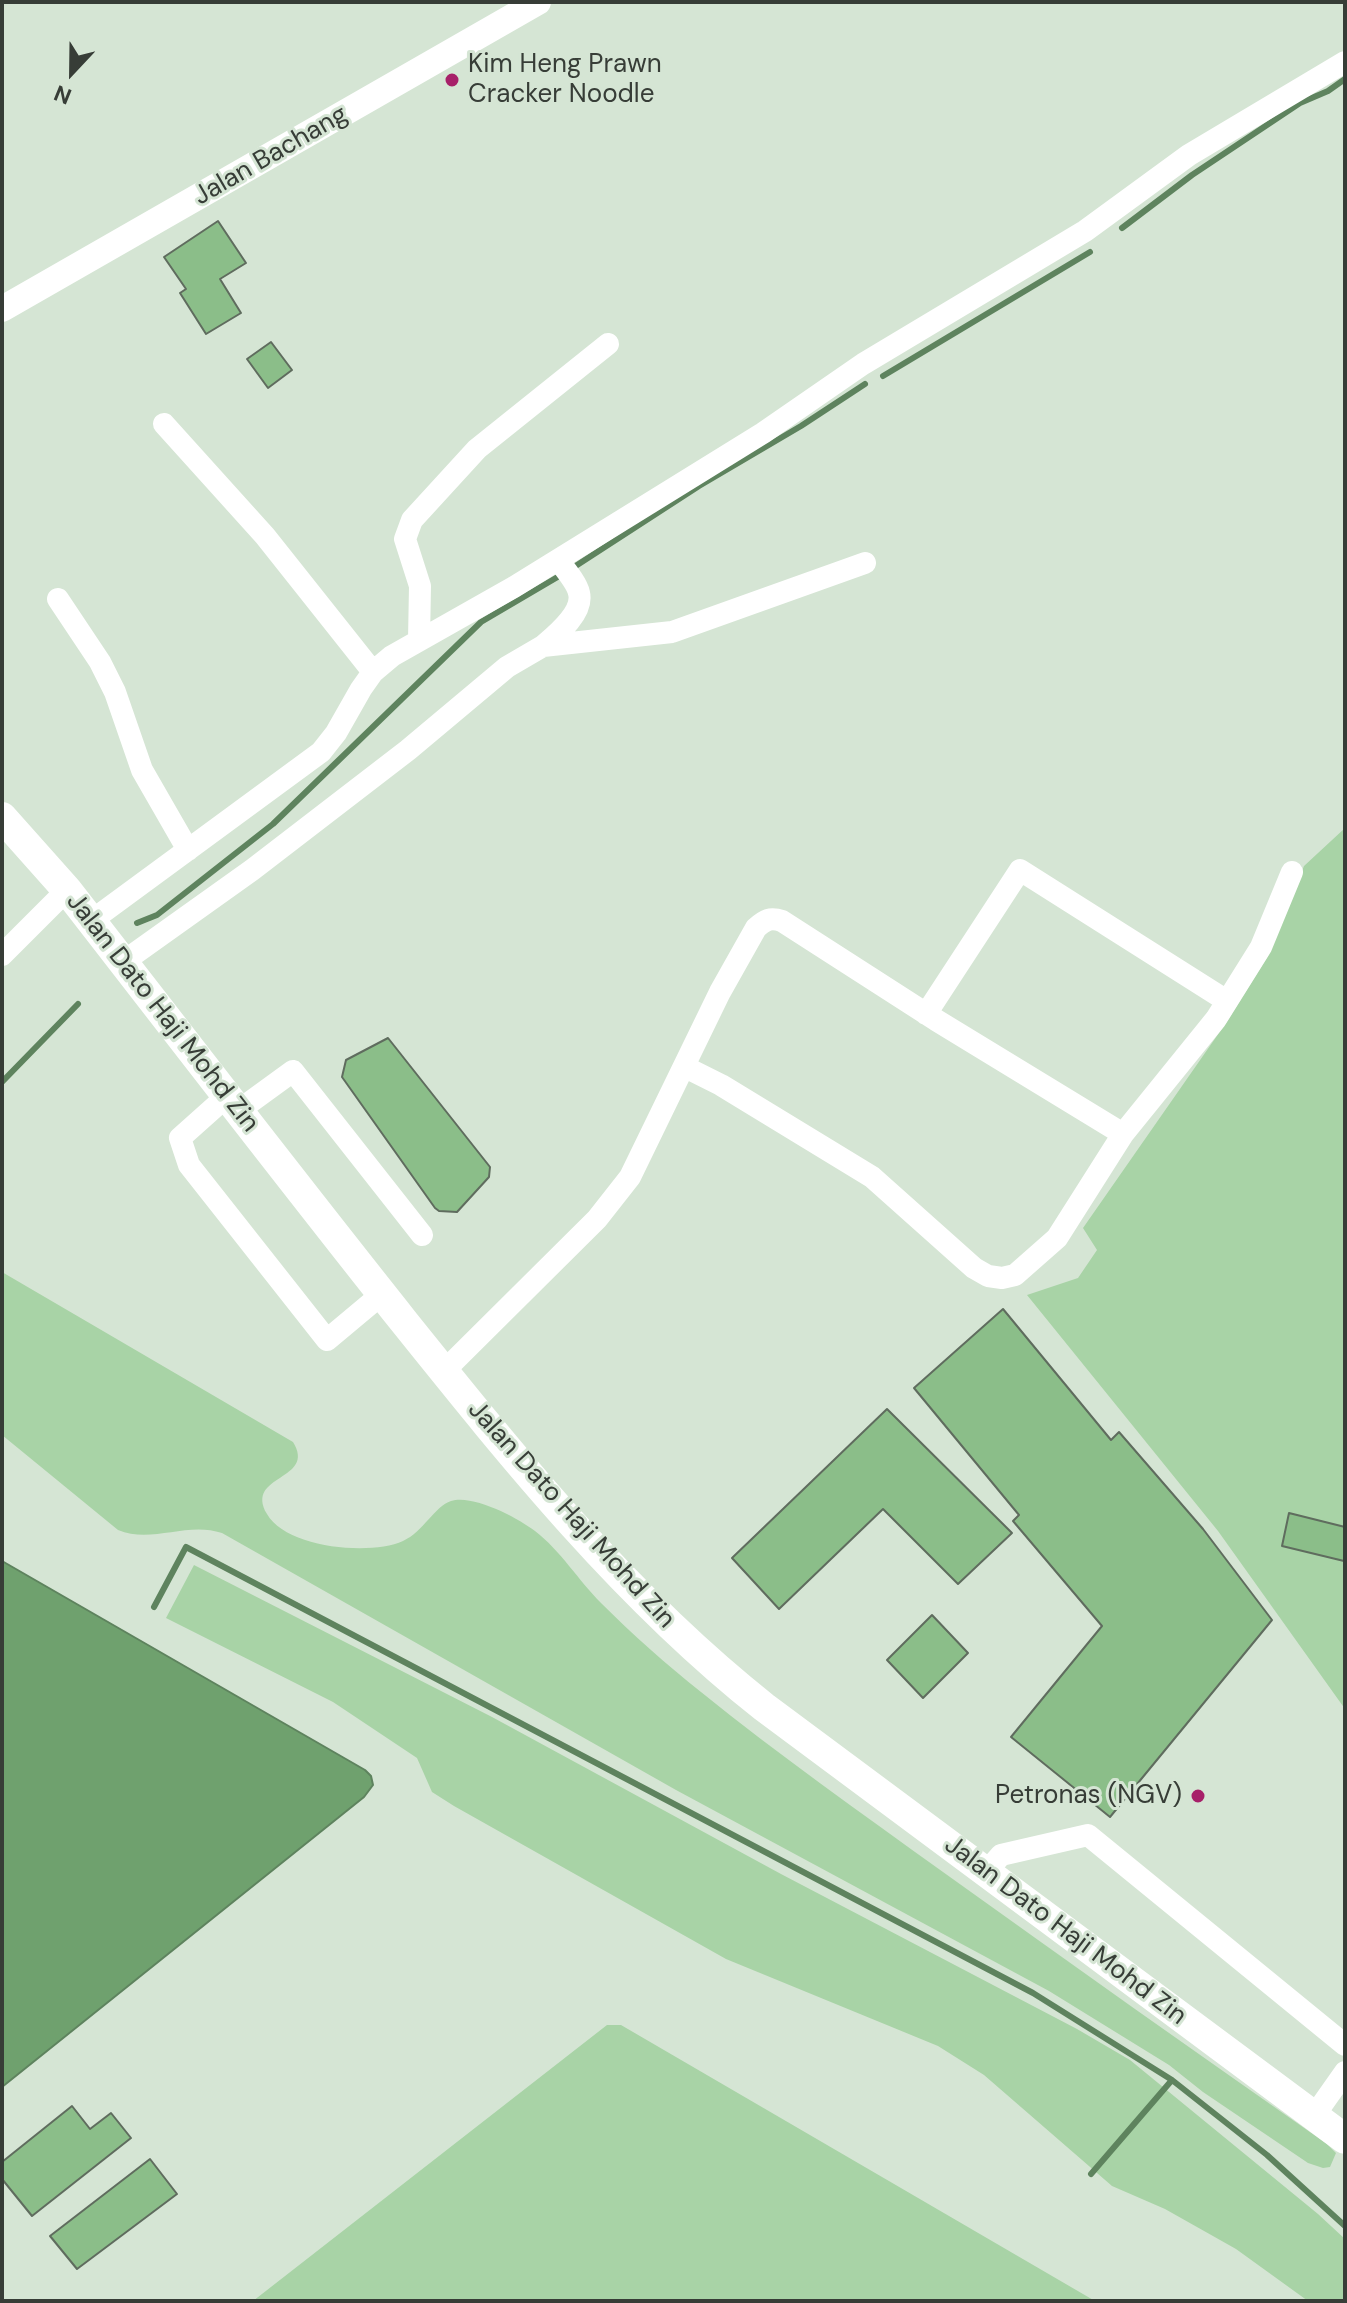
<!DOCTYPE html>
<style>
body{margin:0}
#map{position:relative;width:1347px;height:2303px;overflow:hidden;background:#d5e5d4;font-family:"DM Sans",sans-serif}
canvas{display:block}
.frame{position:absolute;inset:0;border:4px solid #373d37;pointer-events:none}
.north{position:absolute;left:32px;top:32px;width:80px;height:80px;-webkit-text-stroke:6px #d5e5d4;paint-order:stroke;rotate:202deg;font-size:22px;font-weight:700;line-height:32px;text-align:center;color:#373d37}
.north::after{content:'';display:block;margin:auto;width:28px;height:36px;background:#373d37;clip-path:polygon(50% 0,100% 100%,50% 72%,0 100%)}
</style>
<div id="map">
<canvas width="1347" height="2303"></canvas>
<div class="frame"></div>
<div class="north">N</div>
</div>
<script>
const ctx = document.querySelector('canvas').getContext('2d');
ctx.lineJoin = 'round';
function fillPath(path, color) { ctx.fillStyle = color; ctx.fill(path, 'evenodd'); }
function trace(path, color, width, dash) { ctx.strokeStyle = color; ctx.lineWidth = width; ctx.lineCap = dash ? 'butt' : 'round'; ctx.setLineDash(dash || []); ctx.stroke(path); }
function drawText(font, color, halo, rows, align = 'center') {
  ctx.font = font + ' "DM Sans",sans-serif'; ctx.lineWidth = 6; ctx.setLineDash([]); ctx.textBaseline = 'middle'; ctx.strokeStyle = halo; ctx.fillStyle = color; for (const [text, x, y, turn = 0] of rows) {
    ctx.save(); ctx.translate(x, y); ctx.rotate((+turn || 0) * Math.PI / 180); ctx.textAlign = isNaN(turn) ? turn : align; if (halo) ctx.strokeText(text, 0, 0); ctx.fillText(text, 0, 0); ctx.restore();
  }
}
fillPath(new Path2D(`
 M1345 828V1709L1218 1531 1027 1295 1078 1278 1097 1250 1083 1228 1228 1020 1268 956 1304 866Z
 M2 1272 293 1442C317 1481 244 1474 267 1514 286 1548 370 1556 403 1541 423 1532 435 1506 451 1501 473 1494 518 1518 535 1531 560 1550 579 1581 601 1603 632 1634 667 1665 701 1692 779 1755 861 1813 943 1872 1070 1963 1198 2054 1327 2144L1336 2153 1330 2167 1323 2168 1308 2163 1203 2092 1169 2065 1049 1991 676 1790 222 1533C187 1521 152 1544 118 1530L2 1435Z
 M194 1565 492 1717 781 1874 1077 2029 1130 2060 1318 2214 1345 2239V2301H1308L1236 2249 1165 2209 1112 2186 984 2075 938 2046 726 1959 454 1806 432 1792 417 1758 333 1702 166 1618Z
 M607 2025H621L1095 2301H253Z`), '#a8d3a6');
const water = new Path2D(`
 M2 1561 365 1770 371 1776 373 1785 364 1797 2 2087Z`);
fillPath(water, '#6fa16e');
trace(water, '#5e835e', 2);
trace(new Path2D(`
 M1122 228 1192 175 1300 103 1328 91 1345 79
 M883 376 1090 252
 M571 569 699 486 801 426 865 384
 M137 923 157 915 273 824 481 622 561 575
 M2 1082 78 1004
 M154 1607 186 1547 1033 1993 1172 2080 1267 2155 1345 2226
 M1091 2174 1172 2080`), '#5e835e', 6);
const building = new Path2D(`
 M218 221 246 263 220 279 241 313 206 334 180 293 186 289 164 257Z
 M271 342 292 370 268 388 247 359Z
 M388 1038 490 1167 489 1177 457 1212 439 1211 435 1208 342 1077 346 1060Z
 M1003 1309 1111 1440 1119 1432 1203 1529 1272 1620 1110 1817 1011 1737 1102 1626 1013 1521 1019 1515 914 1388Z
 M887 1409 1012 1533 958 1584 883 1509 779 1609 732 1558Z
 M1289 1513 1345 1527 1344 1561 1282 1546Z
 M932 1615 968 1653 923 1698 887 1660Z
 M72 2106 90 2129 111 2113 131 2138 32 2216 2 2179V2162Z
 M150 2159 177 2194 77 2269 50 2236Z`);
fillPath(building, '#8bbe89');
trace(building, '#5f6c5e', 2);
trace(new Path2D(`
 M164 424 265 536 373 672
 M58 599 100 662 115 692 142 770 188 850
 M419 640 420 586 405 539 412 520 477 449 608 344
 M543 646C556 635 584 613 579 593 577 583 564 568 558 560
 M91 921 321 752 336 733 361 689 373 672 392 656 514 587 763 433 863 364 1085 231 1189 155 1345 62
 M2 955 67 890
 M123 962 252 870 408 750 507 667 543 646 672 632 865 563
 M926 1014 1020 870 1227 1001
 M685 1067 721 1085 872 1177 974 1268 988 1276 1002 1278 1015 1275 1057 1238 1123 1134 1216 1019 1261 947 1292 872
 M227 1096 180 1138 189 1165 327 1340 382 1294
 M238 1111 293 1071 422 1235
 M444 1371 597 1219 630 1177 720 992 756 928C765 920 770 917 782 921L936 1020 1123 1134
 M987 1871 1001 1855 1088 1835 1345 2045
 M1314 2116 1345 2072`), '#fff', 22);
trace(new Path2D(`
 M2 309 538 2`), '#fff', 26);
trace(new Path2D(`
 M2 817 67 890C179 1034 291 1180 405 1323 515 1460 625 1597 764 1707L1345 2139`), '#fff', 30);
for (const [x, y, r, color] of [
 [452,80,8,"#a72069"],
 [1198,1796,8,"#a72069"]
]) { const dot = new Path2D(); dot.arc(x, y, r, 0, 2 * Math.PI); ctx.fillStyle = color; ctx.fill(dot); trace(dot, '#d5e5d4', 3); }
drawText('26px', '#373d37', '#d5e5d4', [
 ["Kim Heng Prawn",468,65],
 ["Cracker Noodle",468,95],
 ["Petronas (NGV)",1182,1796,"right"]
], 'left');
drawText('26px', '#373d37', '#d5e5d4', [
 ["Jalan Bachang",271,156,-30],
 ["Jalan Dato Haji Mohd Zin",162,1013,52],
 ["Jalan Dato Haji Mohd Zin",571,1515,48],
 ["Jalan Dato Haji Mohd Zin",1065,1931,37]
]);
</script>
